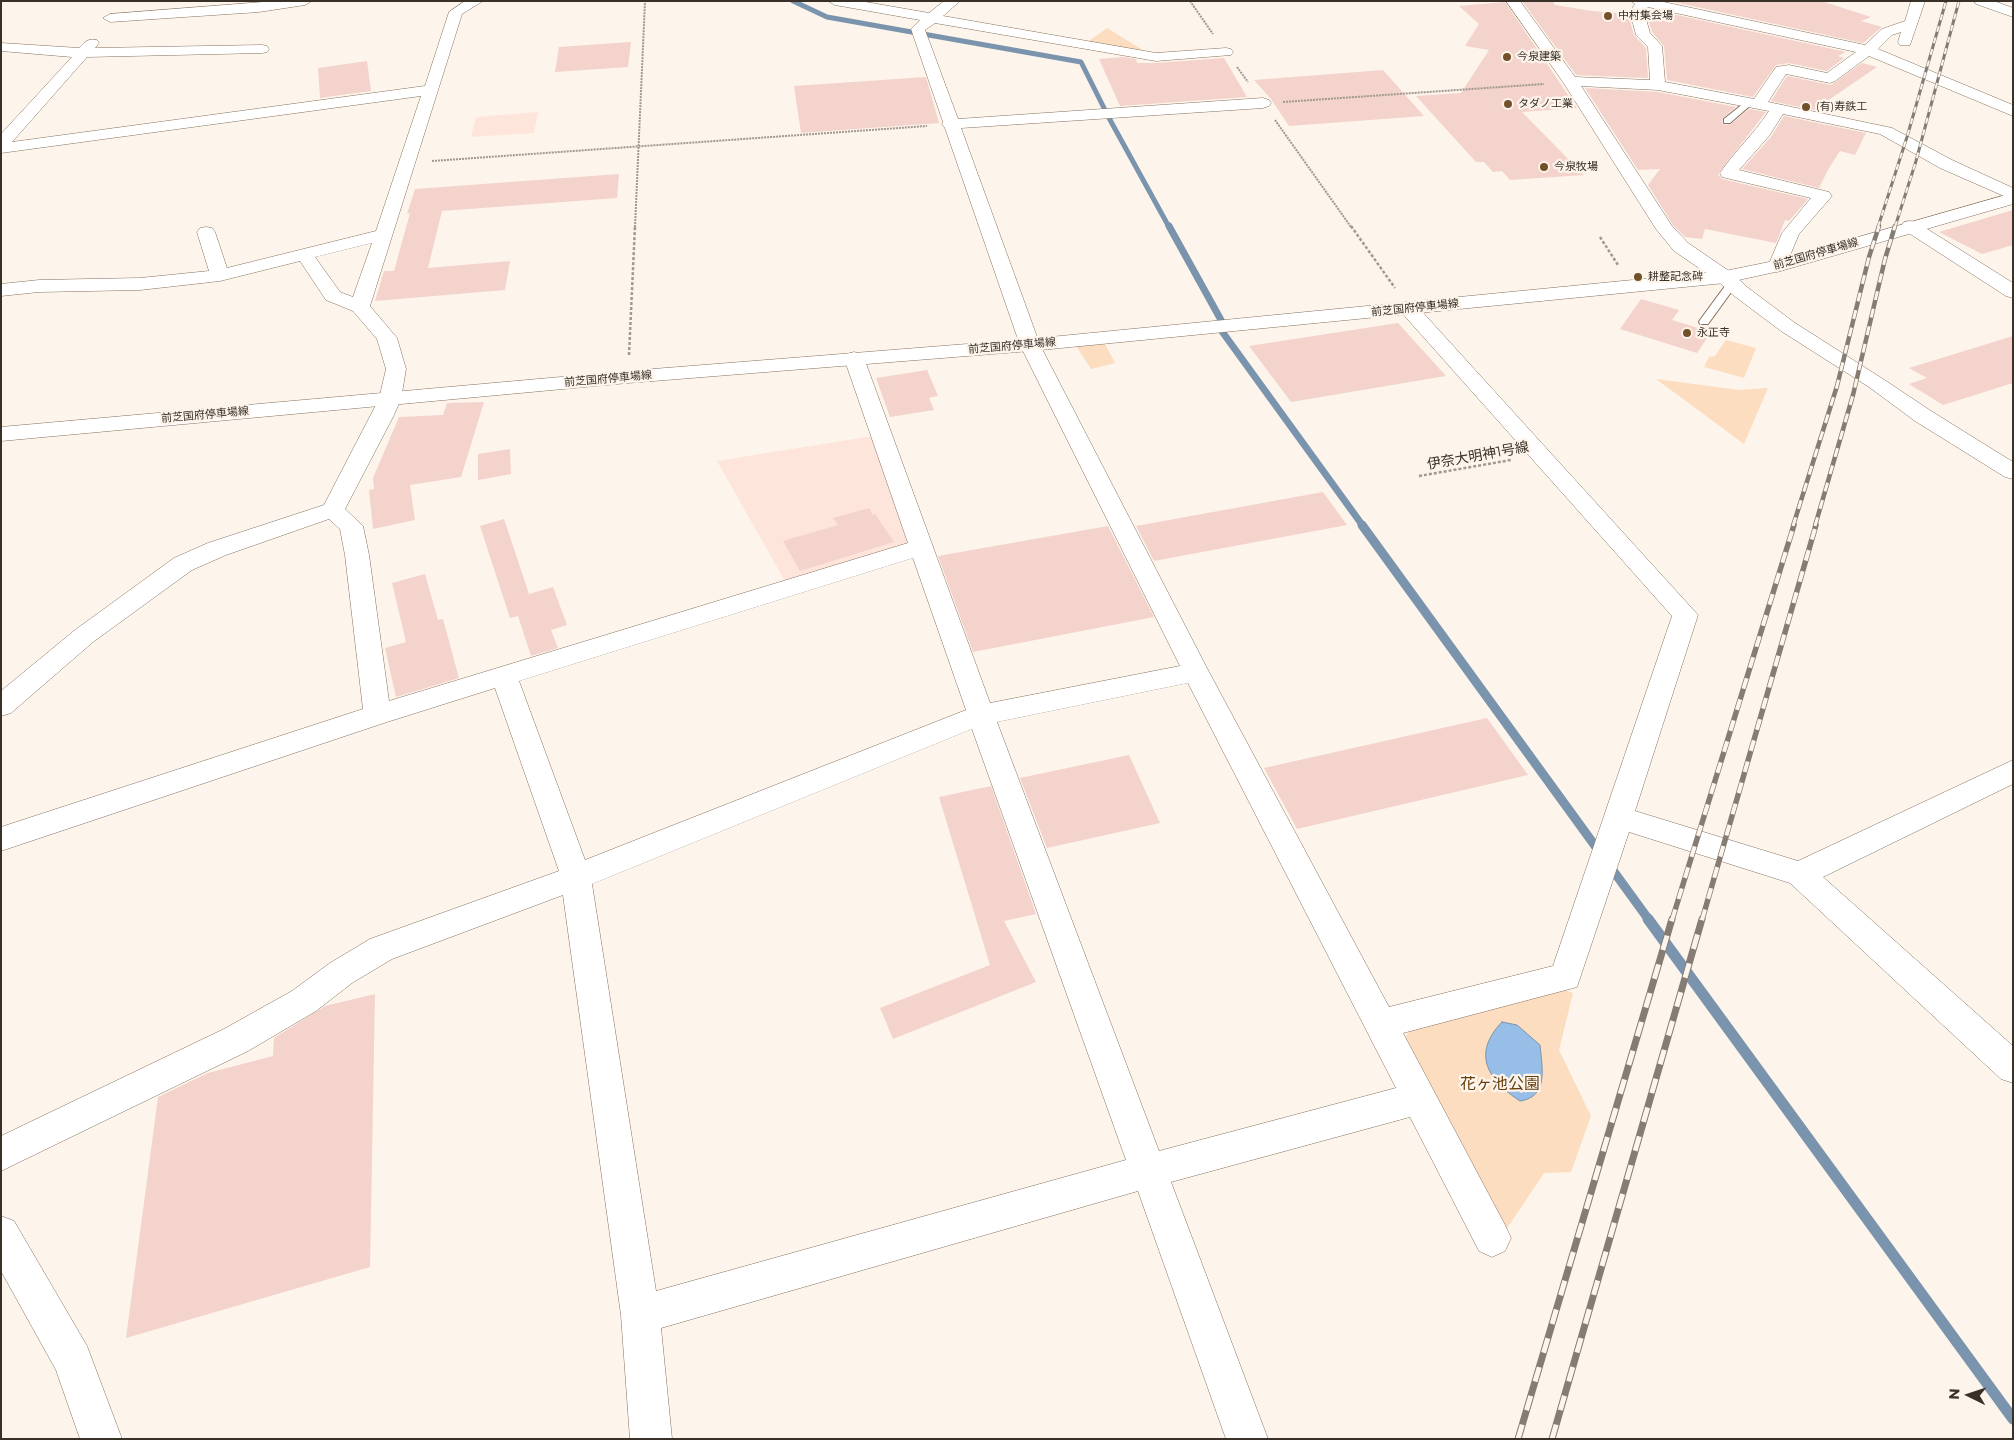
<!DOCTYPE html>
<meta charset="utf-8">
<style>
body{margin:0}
#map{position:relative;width:2014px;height:1440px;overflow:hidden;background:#fdf4eb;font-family:Montserrat,sans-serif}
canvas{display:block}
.frame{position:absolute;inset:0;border:2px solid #393128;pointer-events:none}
.north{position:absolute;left:1944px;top:1370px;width:50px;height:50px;-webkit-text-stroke:4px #fdf4eb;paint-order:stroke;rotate:274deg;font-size:14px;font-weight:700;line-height:20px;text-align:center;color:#393128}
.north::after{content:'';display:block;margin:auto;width:18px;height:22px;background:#393128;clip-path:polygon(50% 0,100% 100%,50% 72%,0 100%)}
</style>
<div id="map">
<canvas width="2014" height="1440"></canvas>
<div class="frame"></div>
<div class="north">N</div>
</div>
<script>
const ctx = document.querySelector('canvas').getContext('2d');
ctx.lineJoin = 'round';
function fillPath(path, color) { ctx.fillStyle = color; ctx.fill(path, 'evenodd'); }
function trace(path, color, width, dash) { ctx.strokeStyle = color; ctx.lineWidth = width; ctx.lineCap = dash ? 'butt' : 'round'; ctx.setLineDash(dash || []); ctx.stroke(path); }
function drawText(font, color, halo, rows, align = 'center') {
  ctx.font = font + ' Montserrat,"Noto Sans JP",sans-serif'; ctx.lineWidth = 4.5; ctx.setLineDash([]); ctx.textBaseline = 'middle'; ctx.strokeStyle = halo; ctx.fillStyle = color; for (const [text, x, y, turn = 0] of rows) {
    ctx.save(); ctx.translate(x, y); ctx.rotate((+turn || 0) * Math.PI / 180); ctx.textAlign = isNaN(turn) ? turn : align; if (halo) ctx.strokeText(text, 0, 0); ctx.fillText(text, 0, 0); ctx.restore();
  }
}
fillPath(new Path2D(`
 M538 112 534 133 471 137 476 117Z
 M873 436 911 544 786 583 717 461Z`), '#fee5dc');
fillPath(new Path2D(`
 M1107 28 1151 55 1086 43Z
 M1726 340 1756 348 1744 378 1704 367 1709 357 1715 356Z
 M1105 344 1115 363 1091 369 1076 346Z
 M1656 379 1739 390 1768 388 1744 444Z
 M1561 988 1573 993 1559 1050 1591 1116 1571 1172 1544 1173 1504 1233 1402 1042 1412 1027Z`), '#fcddc0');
const water = new Path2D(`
 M1502 1022 1517 1025 1540 1045C1542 1067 1549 1097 1520 1101 1488 1080 1471 1054 1502 1022Z`);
fillPath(water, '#96bee6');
trace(water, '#7a94ad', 1);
trace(new Path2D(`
 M793 1 827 17 1081 62 1109 118 1169 227`), '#7a94ad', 5);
trace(new Path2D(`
 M1169 226 1221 320
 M1221 330 1363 526`), '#7a94ad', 7);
trace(new Path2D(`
 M1362 525 1601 854
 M1609 865 1649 920`), '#7a94ad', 9);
trace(new Path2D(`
 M1648 919 2013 1419`), '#7a94ad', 11);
fillPath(new Path2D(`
 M1522 1H1552L1555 5 1592 11 1628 14 1634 35 1646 48 1648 78 1576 75Z
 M1669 1H1821L1871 17 1861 21 1882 27 1863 43Z
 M1505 2 1577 108 1522 112 1584 175 1510 180 1502 171 1493 172 1484 162H1476L1416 96 1461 93 1489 50 1465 46 1479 24 1459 6Z
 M1654 10 1846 52 1838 56 1844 58 1827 71 1789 63 1776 65 1753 97 1667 80 1664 46 1652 32 1647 16H1653Z
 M631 42 628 67 555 72 559 47Z
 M1123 57 1136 59 1137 63H1156L1224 58 1247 97 1120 106 1099 59Z
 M367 61 371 91 320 98 318 68Z
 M1862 63 1877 67 1814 110 1771 101 1787 76 1831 85Z
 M1383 70 1424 116 1289 126 1271 99 1254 80Z
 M926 77 939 123 801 133 794 86Z
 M1585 88 1658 92 1736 107 1723 118 1722 123 1724 125 1731 124 1749 109 1766 112 1718 174 1722 179 1808 199 1789 221 1785 220 1776 243 1705 229 1702 239 1685 237 1673 225 1648 185 1660 169 1638 170Z
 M1784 116 1866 133 1855 155 1840 151 1829 168 1819 188 1742 169 1771 137Z
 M619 174 617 198 442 211 428 268 510 261 505 290 375 301 384 271H394L410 213 407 214 415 189Z
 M2013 210V245L1982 254 1939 232Z
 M1641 299 1679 310 1672 320 1711 332 1697 353 1620 329Z
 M1398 323 1446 376 1291 402 1249 346Z
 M2013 336V383L1943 405 1909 384 1927 378 1909 368Z
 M927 370 938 396 929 398 934 410 890 417 876 378Z
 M484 402 461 477 410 485 415 520 373 529 369 490 374 489 373 478 399 417 443 415 447 403Z
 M510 449 511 474 478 480V454Z
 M1323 492 1347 525 1154 561 1136 526Z
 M869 508 873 515 875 514 894 542 800 571 783 541 838 525 833 518Z
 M504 519 529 594 553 587 567 625 551 630 558 648 531 656 518 616 510 618 480 526Z
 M1108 526 1154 617 973 652 938 556Z
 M425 574 438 620 443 619 459 678 396 697 385 648 406 642 392 583Z
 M1487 718 1528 775 1297 829 1264 768Z
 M1129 755 1160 823 1047 848 1020 778Z
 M991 786 1036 914 1004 921 1036 982 893 1039 880 1008 990 965 939 797Z
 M375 994 370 1267 126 1338 158 1097 208 1073 273 1056 274 1038 325 1006Z`), '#f4d3cc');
const lane = new Path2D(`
 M1749 99 1753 102 1752 104 1730 123H1724V119Z
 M1732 281 1737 284 1708 324H1700L1699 322 1700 320 1728 282Z`);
const street = new Path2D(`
 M276 1H312L305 5 259 12 110 22 103 18 110 14Z
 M465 1H483L462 14 370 306 397 338 406 369 401 399 393 417 345 509 363 526 369 555 389 701 908 543 844 358 847 354 854 352 861 354 864 358 990 703 1180 666 1020 345 945 128 942 124 943 122 911 29 920 20 835 5 828 1H860L929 13 944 1H960L943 16 1156 53 1226 48 1231 49 1233 52 1231 55 1156 61 935 23 925 30 958 119 1263 98 1269 100 1271 103 1269 106 1263 108 961 128 1040 345 1209 672 1389 1007 1553 966 1672 616 1402 313 1399 309 1402 305 1409 303 1416 305 1698 615 1635 811 1798 861 2013 760V784L1823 877 2013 1046V1083L2001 1079 1790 883 1629 832 1577 987 1403 1033 1505 1225 1511 1238 1505 1251 1492 1257 1479 1251 1410 1117 1171 1182 1268 1439H1226L1138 1191 661 1328 672 1439H630L621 1315 563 895 392 959 352 983 316 1011 248 1051 1 1171V1136L224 1029 292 991 330 963 370 939 559 871 495 688 387 722 1 851V827L363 709 345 555 340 529 329 519 226 555 192 570 93 642 11 713 1 716V691L75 630 174 558 208 543 324 505 379 399 386 369 377 339 353 311 326 300 300 261 220 281 140 290 39 292 1 296V284L39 280 140 278 209 271 197 232 200 228 206 227 212 228 215 232 227 268 376 231 421 96 1 153V134L72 57 1 51V43L79 48C85 42 88 38 97 40L99 43 95 48 262 45 267 46 269 49 267 52 262 53 87 57 12 142 425 86 449 12ZM372 243 353 297 340 292 315 257ZM913 558 966 710 585 860 519 681ZM1188 683 1396 1088 1159 1151 997 722ZM972 729 1126 1160 656 1291 592 884Z
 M1506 1H1520L1575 77 1650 80 1648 47 1636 35 1630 12 1635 4 1631 1H1659L1865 45 1882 29 1905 21 1911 1H1925L1910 45H1900L1898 42 1901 32 1892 35 1878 49 2013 105V116L1869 56 1835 81 1830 83 1786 74 1768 102 1892 128 1952 160 2013 188V200L1940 168 1880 134 1783 114 1769 136 1739 170 1829 192 1832 196 1799 234 1784 270 1777 272 1770 270 1768 266 1782 233 1811 198 1722 177 1720 173C1735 151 1754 134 1769 111L1658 90 1581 86 1672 226 1688 243 1732 273 1747 287 1795 323 1883 379 1931 411 2013 462V479L2005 477 1915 421 1869 387 1781 331 1733 295 1718 281 1674 251 1656 229 1563 82ZM1648 7 1856 52 1827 73 1789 65 1776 67 1754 99 1665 82 1662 46 1650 33 1644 12Z
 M1974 1H1994L2013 8V17L1976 4Z
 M1910 221 1916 222 2013 283V298L2006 296 1904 230 1901 226 1904 222Z
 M1 1216 14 1221 87 1346 122 1439H80L56 1370 1 1271Z`);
const secondary = new Path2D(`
 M2013 193V204L1784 270 1725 283 1030 351 628 383 1 441V427L628 371 1030 339 1725 271 1774 261Z`);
trace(lane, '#85715e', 2);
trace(street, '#85715e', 1);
trace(secondary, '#85715e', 1);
trace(new Path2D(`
 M1190 1 1213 34
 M1237 67 1248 82
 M1283 102 1544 84
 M1275 120 1351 227
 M432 161 927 126
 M635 227 645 1`), '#a19990', 2, [2, 1]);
trace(new Path2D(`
 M1351 226 1395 288
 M1600 237 1618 265
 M629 355 635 226
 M1419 476 1511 460`), '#a19990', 2.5, [3, 2]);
fillPath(lane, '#fff');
fillPath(street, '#fff');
fillPath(secondary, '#fff');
const railFar3 = new Path2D(`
 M1878 227 1907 137 1946 1
 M1895 227 1916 161 1959 1`);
const railFar2 = new Path2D(`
 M1793 526 1837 386 1869 257 1879 226
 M1815 526 1853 395 1885 259 1895 226`);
const railFar1 = new Path2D(`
 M1672 920 1794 525
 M1702 920 1816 525`);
const rail = new Path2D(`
 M1518 1439 1672 919
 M1552 1439 1702 919`);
trace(railFar3, '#857d74', 3);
trace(railFar2, '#857d74', 4.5);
trace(railFar1, '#857d74', 5.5);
trace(rail, '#857d74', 7);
trace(railFar3, '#fdf4eb', 2, [6]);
trace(railFar2, '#fdf4eb', 3, [9]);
trace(railFar1, '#fdf4eb', 4, [11]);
trace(rail, '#fdf4eb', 5, [15]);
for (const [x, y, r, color] of [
 [1608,16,5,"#725128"],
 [1507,57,5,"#725128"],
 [1508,104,5,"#725128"],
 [1806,107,5,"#725128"],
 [1544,167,5,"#725128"],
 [1638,277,5,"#725128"],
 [1687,333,5,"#725128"]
]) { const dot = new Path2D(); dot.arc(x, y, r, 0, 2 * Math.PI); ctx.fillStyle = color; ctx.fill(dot); trace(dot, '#fdf4eb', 2); }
drawText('11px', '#393128', '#fdf4eb', [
 ["中村集会場",1618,16],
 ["今泉建築",1517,57],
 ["タダノ工業",1518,104],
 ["(有)寿鉄工",1816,107],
 ["今泉牧場",1554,167],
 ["耕整記念碑",1648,277],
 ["永正寺",1697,333]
], 'left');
drawText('11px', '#393128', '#fdf4eb', [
 ["前芝国府停車場線",1816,254,-16],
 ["前芝国府停車場線",1415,308,-6],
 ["前芝国府停車場線",1012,346,-5],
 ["前芝国府停車場線",608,379,-5],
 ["前芝国府停車場線",205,415,-5]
]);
drawText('14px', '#393128', '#fdf4eb', [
 ["伊奈大明神1号線",1478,456,-10]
]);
drawText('16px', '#663e0f', '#fdf4eb', [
 ["花ヶ池公園",1500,1084]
]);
</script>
